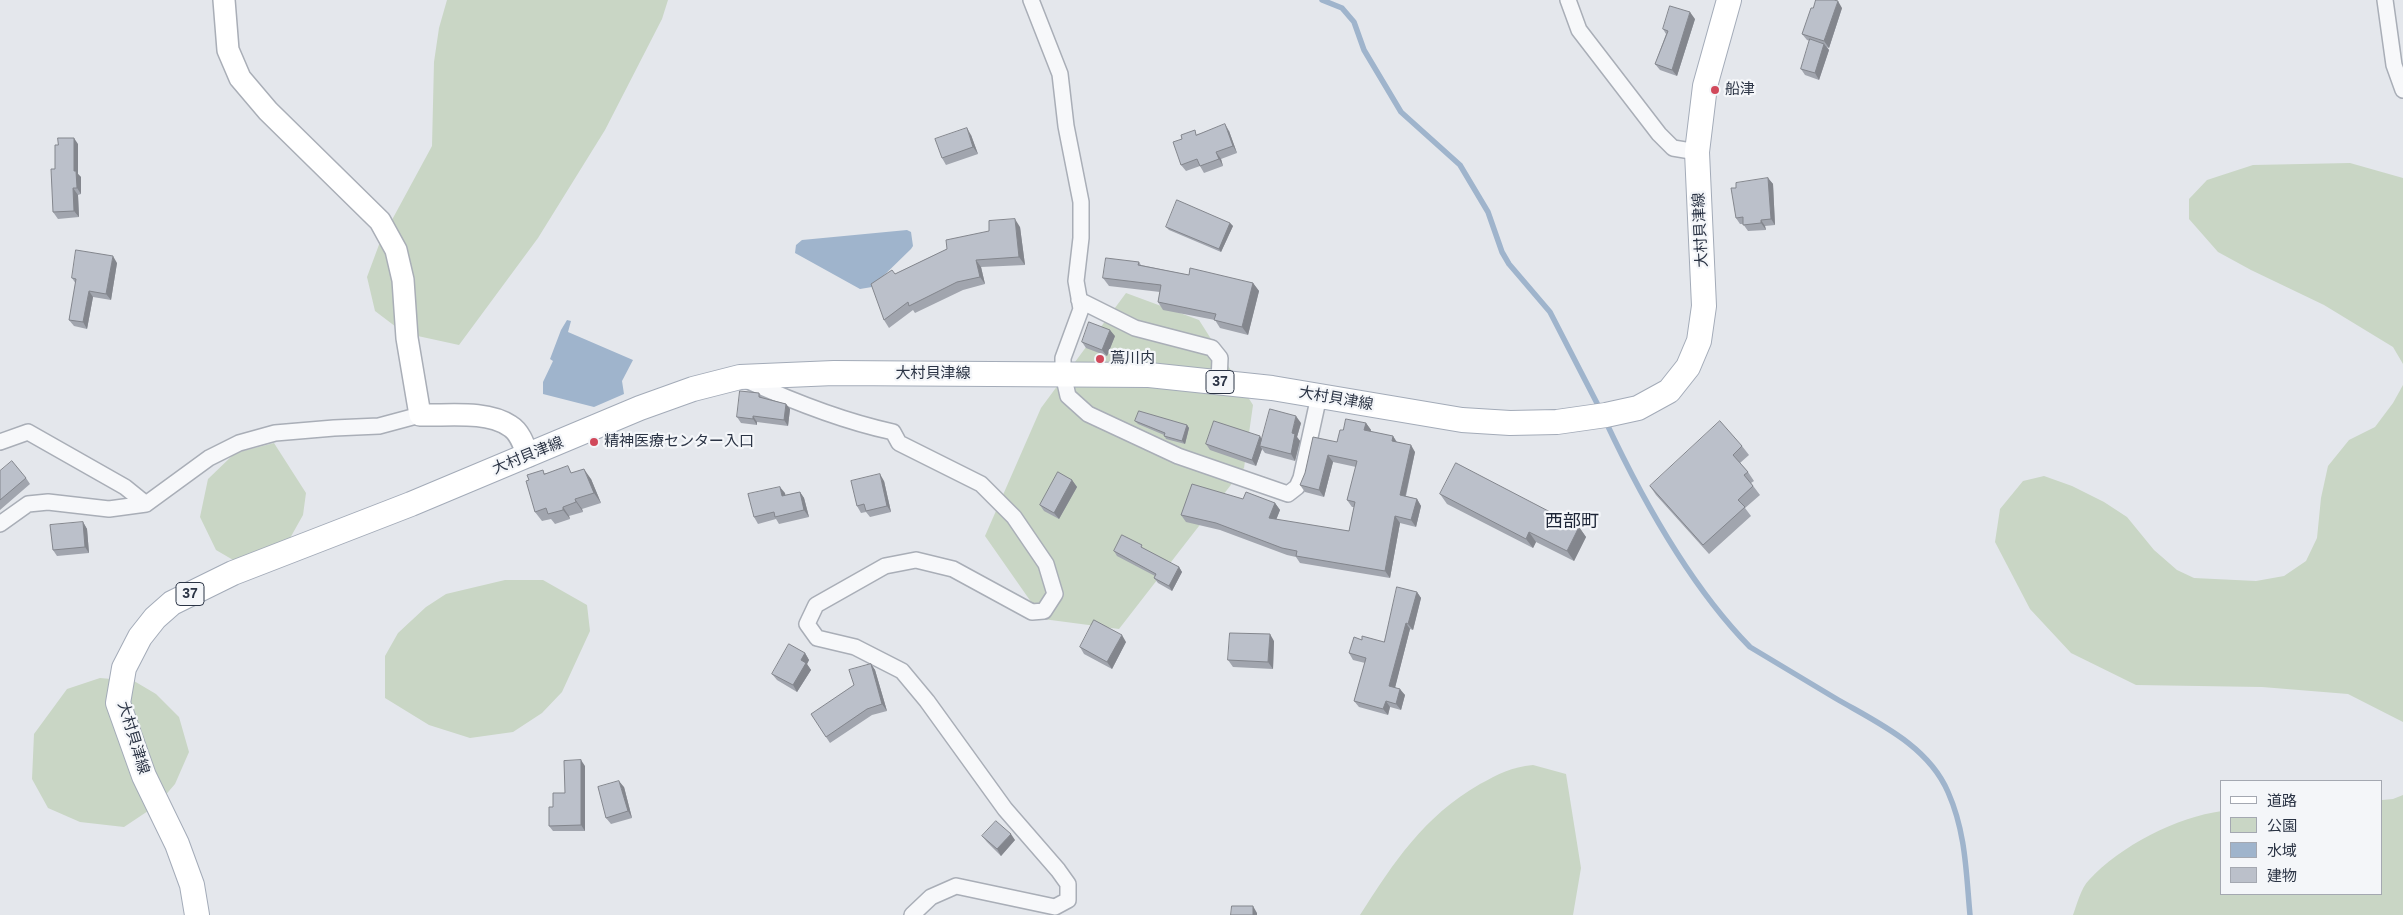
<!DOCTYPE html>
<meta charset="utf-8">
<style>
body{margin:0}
#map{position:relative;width:2403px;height:915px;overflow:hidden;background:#e4e7ec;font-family:Helvetica,"Noto Sans JP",sans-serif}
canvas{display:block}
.legend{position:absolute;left:2220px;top:780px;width:162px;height:115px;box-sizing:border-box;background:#f4f6f9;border:1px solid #a4a8b1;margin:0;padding:6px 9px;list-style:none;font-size:15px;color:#2b3445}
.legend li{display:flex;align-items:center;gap:10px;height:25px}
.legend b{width:25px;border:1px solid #a4a8b1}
</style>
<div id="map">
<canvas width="2403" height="915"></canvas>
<ul class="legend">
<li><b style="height:6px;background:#fff"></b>道路</li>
<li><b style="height:14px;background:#c9d6c5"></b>公園</li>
<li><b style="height:14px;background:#9fb4cc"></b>水域</li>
<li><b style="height:14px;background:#bbc0ca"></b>建物</li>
</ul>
</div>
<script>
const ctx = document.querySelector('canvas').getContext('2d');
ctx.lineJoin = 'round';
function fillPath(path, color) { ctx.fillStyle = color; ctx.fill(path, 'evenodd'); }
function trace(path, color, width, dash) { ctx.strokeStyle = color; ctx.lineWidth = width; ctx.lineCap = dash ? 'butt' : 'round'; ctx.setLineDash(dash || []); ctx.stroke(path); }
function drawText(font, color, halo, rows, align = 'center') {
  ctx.font = font + ' Helvetica,"Noto Sans JP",sans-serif'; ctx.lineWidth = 4.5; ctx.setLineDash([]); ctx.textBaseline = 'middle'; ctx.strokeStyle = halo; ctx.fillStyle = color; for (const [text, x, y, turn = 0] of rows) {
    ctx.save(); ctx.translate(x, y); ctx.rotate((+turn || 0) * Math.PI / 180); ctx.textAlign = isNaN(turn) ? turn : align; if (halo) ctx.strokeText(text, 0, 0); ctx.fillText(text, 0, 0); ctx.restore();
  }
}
fillPath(new Path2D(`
 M447 0H668L662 19 605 130 538 238 459 345 404 333 375 311 367 277 380 242 432 146 434 62 439 28Z
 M2350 163 2403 178V364L2393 347 2324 305 2251 270 2218 252 2189 219V199L2207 180 2253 165Z
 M1126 293 1199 320 1253 405 1244 468 1119 629 1043 619 985 536 1041 408Z
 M2403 385V722L2348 694 2262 687 2136 685 2071 653 2030 609 1995 542 2000 509 2023 481 2044 476 2072 486 2104 502 2127 517 2154 550 2177 570 2194 578 2256 581 2284 576 2306 561 2317 538 2321 498 2328 466 2349 440 2375 427 2393 403Z
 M274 443 306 493 303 515 289 540 240 564 216 550 200 517 208 479 235 453Z
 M505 580H543L587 605 590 631 562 692 542 713 513 732 470 738 429 725 385 698V656L398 633 426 607 446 594Z
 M100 678 134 681 156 694 179 717 189 752 175 784 157 805 124 827 80 822 48 808 32 779 34 734 67 689Z
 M1533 765 1566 774 1581 868 1573 915H1360C1394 862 1424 816 1480 784 1499 774 1511 767 1533 765Z
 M2403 795V915H2073C2077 904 2081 888 2089 880 2120 846 2177 817 2222 811V894H2382V800L2393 799Z`), '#c9d6c5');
fillPath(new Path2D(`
 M907 230 911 232 913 246 911 249 872 287 860 289 795 253 796 245 802 240Z
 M567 320 571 321 568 332 633 360 622 381 624 394 594 407 543 394V382L553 361 550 359 561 330Z`), '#9fb4cc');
trace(new Path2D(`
 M1322 0 1342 8 1354 22 1364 50 1401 112 1460 165 1488 212 1502 252 1509 264 1550 312 1600 409
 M1605 420C1641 497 1690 586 1750 647 1778 664 1807 681 1835 698 1876 722 1928 745 1948 792 1966 833 1966 872 1970 915`), '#9fb4cc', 5.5);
const street = new Path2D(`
 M1031 0 1060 74 1066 126 1081 202V238L1076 281 1081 309 1063 358V374L1068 396 1088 414 1178 456 1288 494 1297 487 1301 478 1319 396
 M1568 0 1579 30 1659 134 1673 148 1697 152
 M2385 0 2394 65 2403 90
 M1079 300 1135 328 1212 348 1220 358 1219 382
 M746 380C794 402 842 421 893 432L899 443 981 484 1014 517 1046 564 1055 594 1044 611 1032 612 953 569 916 560 885 566 816 605 807 624 817 638 855 647 902 671 927 701 1005 809 1058 870 1068 884V900L1055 907 956 886 931 897 912 915
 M0 442 28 432 125 487 146 504
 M0 524 28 504 48 502 109 509 146 504 209 458 239 443 275 433 334 428 379 426 420 415`);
const secondary = new Path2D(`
 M224 0 228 50 240 78 268 111 380 221 396 250 403 280 407 338 420 415C447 416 486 410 510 426 520 432 524 445 528 456`);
const primary = new Path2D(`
 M197 915 192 885 177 844 144 776 118 703 124 668 140 637 155 618 172 603 233 573 411 504 640 408 693 389 740 377 834 373 1149 375 1272 388 1462 420 1510 423 1557 422 1606 415 1638 408 1669 391 1688 367 1699 341 1704 306 1697 152 1705 86 1729 0`);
trace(street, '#a9aeb7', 18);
trace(secondary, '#a9aeb7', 24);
trace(primary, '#a3abb8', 26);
trace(street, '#f7f8fa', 15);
trace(secondary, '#fff', 21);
trace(primary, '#fff', 24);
fillPath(new Path2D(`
 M1813 8H1842L1829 48 1827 47 1829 50 1819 80 1805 75 1801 69 1810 41 1807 40 1802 34Z
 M1695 19 1677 76 1660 70 1655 64 1666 34 1663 29Z
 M1229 131 1237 153 1221 159 1223 166 1204 173 1200 166 1186 171 1181 165 1197 134Z
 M971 135 978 154 946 165 942 158Z
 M78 144V174L81 177V194L78 195 79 217 58 219 53 212 55 169Z
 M1768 178 1773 184 1775 225 1765 226 1766 230 1748 231 1743 224H1740L1736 218V188Z
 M1230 223 1233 226 1221 252 1169 230 1166 227Z
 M1020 227 1025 265 981 267 985 284 963 290 915 313 913 310 889 328 884 320 895 274 947 249Z
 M1139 262 1141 265 1189 275 1253 283 1259 291 1248 335 1220 328 1215 320 1163 310 1158 302 1160 292 1109 286 1103 278Z
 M117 263 111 300 93 297 87 329 74 326 69 320 76 284 72 278Z
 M1115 336 1107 356 1086 348 1082 342Z
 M759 393 762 397 786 404 790 409 788 426 757 422V425L741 423 737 417Z
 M1135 421 1187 425 1189 428 1185 444 1166 439 1164 435 1138 424Z
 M1301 423 1297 437 1300 441 1295 461 1265 453 1262 449 1256 466 1210 450 1206 444 1262 440Z
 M1366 423 1371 430 1370 432 1393 436 1397 442 1415 452 1406 496 1417 499 1421 506 1416 527 1400 523 1390 578 1300 563 1296 557 1287 555 1220 530 1186 522 1181 515 1243 499 1275 503 1280 510 1276 520 1349 531 1354 507H1352L1347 500 1356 467 1333 462 1324 497 1305 492 1300 485 1337 442 1343 430Z
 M1742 446 1749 455 1740 463 1748 472 1754 481 1751 483 1760 495 1745 508 1751 516 1709 554 1656 495 1650 486Z
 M0 471 26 478 30 484 0 510Z
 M545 473H573L591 479 601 503 582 509 583 512 569 516 570 519 555 524 551 519 542 521 535 512 529 480Z
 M1072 480 1077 487 1059 519 1044 511 1040 505Z
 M884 481 891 512 870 517 866 512 861 513 857 506Z
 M800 492 804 498 809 517 779 524 776 519 758 524 754 517 785 493V495Z
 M1440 494 1579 527 1586 537 1574 561 1536 542 1533 548 1447 504Z
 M83 522 87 529 89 553 57 556 53 550Z
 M1144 549 1179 567 1182 572 1172 591 1158 583 1154 578 1155 576 1117 556 1114 551Z
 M1417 592 1421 598 1413 630 1410 629 1395 687 1405 695 1401 710 1390 707 1388 715 1359 707 1354 701 1365 663 1353 660 1349 653 1362 640 1384 642Z
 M1274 641 1273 669 1233 667 1228 660Z
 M1126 642 1112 669 1084 654 1080 647Z
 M805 653 809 660 807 664 811 670 797 692 777 680 772 674Z
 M871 664 875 670 887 711 872 715 830 743 826 737 854 685Z
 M585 766V831H553L549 826 553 807 565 793Z
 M624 787 632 818 611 824 606 818Z
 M982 836 1015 840 1001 856 987 842Z`), '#a1a5ae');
fillPath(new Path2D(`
 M1838 1 1842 8 1829 48 1824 41Z
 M1690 12 1695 19 1677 76 1672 70Z
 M1824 44 1829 50 1819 80 1815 73Z
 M1225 124 1229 131 1237 153 1233 146Z
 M967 128 971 135 978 154 973 147Z
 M74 138 78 144V174L81 177V194L77 188 74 171Z
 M1216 152 1221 159 1223 166 1219 159Z
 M1768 178 1773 184 1775 225 1771 219Z
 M73 188 78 195 79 217 74 211Z
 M1015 219 1020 227 1025 265 1019 257Z
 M1761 220 1765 226 1766 230 1761 223Z
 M1230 223 1233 226 1221 252 1219 249Z
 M113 256 117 263 111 300 106 294Z
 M976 260 981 267 985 284 980 277Z
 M1253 283 1259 291 1248 335 1242 327Z
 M89 291 93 297 87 329 83 322Z
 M1110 330 1115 336 1107 356 1102 350Z
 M786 404 790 409 788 426 784 420Z
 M753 416 757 422V425L753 419Z
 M1296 416 1301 423 1297 437 1300 441 1295 461 1291 454 1292 433Z
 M1366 423 1371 430 1369 437 1364 430Z
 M1187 425 1189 428 1185 444 1182 441Z
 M1260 436 1264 443 1260 446 1262 449 1256 466 1252 460Z
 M1393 436 1397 443 1392 441Z
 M1411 445 1415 452 1404 502 1400 495Z
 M1328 455 1333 462 1324 497 1319 490Z
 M584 469 591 479 601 503 594 493Z
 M880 474 884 481 891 512 887 506Z
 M1072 480 1077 487 1059 519 1054 513Z
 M780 487 785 493 787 503 782 496Z
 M800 492 804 498 809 517 804 510Z
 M575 499 582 509 583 512 576 502Z
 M1417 499 1421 506 1416 527 1411 520Z
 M1275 503 1280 510 1274 525 1269 518Z
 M563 507 569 516 570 519 563 510Z
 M1395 516 1400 523 1390 578 1385 571Z
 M83 522 87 529 89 553 85 547Z
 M1579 527 1586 537 1574 561 1567 551Z
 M1529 532 1536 542 1533 548 1526 539Z
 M1179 567 1182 572 1172 591 1169 586Z
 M1417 592 1421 598 1413 630 1408 624Z
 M1406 623 1410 629 1394 692 1389 686Z
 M1270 634 1274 641 1273 669 1268 662Z
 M1122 635 1126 642 1112 669 1107 662Z
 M805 653 809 660 807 664 811 670 797 692 793 685 801 660Z
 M871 664 875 670 887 711 882 704Z
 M1400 689 1405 695 1401 710 1396 704Z
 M1386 701 1390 707 1388 715 1383 709Z
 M581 760 585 766V831L581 825Z
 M619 781 624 787 632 818 628 811Z
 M1011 834 1015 840 1001 856 997 849Z
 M1253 906 1257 913V915H1253Z`), '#83868d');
const building = new Path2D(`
 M1816 0H1834L1838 1 1824 41 1802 34 1811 8H1813Z
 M1670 6 1690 12 1672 70 1655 64 1668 31 1663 29Z
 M1810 39 1824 44 1815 73 1801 69Z
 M1225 124 1233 146 1216 152 1219 159 1200 166 1197 159 1181 165 1173 142 1182 139 1181 135 1195 130 1196 135Z
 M967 128 973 147 942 158 935 139Z
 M58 138H74V171H76L77 188H73L74 211 53 212 51 169H55V145H58Z
 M1768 178 1771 219 1761 220V223L1743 225V217L1736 218 1731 188H1736V183Z
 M1177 200 1230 223 1219 249 1166 227Z
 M1015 219 1019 257 976 260 980 277 957 282 909 306 908 302 884 320 871 284 892 270 895 274 947 249 946 240 989 231V221Z
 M76 250 113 256 106 294 89 291 83 322 69 320 76 279 72 278Z
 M1106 258 1139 262 1138 265 1189 275 1190 268 1253 283 1242 327 1214 320 1216 314 1158 302 1161 285 1103 278Z
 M1089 322 1110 330 1102 350 1082 342Z
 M740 391 759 393V397L786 404 784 420 753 416V419L737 417Z
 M1270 409 1296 416 1292 433 1295 434 1291 454 1260 446Z
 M1139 411 1187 425 1182 441 1164 436 1165 433 1135 421Z
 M1346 419 1366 423 1364 430 1393 436 1392 441 1411 445 1400 495 1417 499 1411 520 1395 516 1385 571 1296 556 1297 551 1282 548 1216 523 1181 515 1192 484 1243 499 1246 492 1275 503 1269 518 1349 531 1355 502 1347 500 1357 461 1328 455 1319 490 1300 485 1305 473 1313 437 1337 442 1340 430H1343Z
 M1214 421 1260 436 1252 460 1206 444Z
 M1720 421 1742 446 1733 455 1748 472 1744 475 1753 486 1738 500 1745 507 1703 545 1650 486Z
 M12 461 26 478 0 500V471Z
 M1456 463 1579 527 1567 551 1529 532 1526 539 1440 494Z
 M568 466 571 473 584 469 594 493 575 499 576 502 563 507V510L548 514 546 508 535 512 526 481 529 480 527 475 543 470 544 474Z
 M1058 472 1072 480 1054 513 1040 505Z
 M880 474 887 506 866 511 864 504 857 506 851 481Z
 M780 487 782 496 800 492 804 510 775 517 774 512 754 517 748 494Z
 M83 522 85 547 53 550 50 525Z
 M1122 535 1142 545 1141 547 1179 567 1169 586 1154 578 1156 574 1114 551Z
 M1397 587 1417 592 1408 624 1406 623 1389 686 1400 689 1396 704 1386 701 1383 709 1354 701 1366 658 1349 653 1354 637 1362 640V636L1384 642Z
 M1094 620 1122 635 1107 662 1080 647Z
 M1230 633 1270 634 1268 662 1228 660Z
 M789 644 805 653 801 660 806 663 793 685 772 674Z
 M871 664 882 704 867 709 826 737 811 714 854 685 849 670Z
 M581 760V825L549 826V807H553V793H565L564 761Z
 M619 781 628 811 606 818 598 787Z
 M996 821 1011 834 997 849 982 836Z
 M1232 906H1253V915H1231Z`);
fillPath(building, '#bbc0ca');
trace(building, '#83868d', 1);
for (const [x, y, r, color] of [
 [1715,90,5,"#d1495b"],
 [1100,359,5,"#d1495b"],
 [594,442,5,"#d1495b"]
]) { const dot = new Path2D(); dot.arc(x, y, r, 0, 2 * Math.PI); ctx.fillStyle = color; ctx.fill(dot); trace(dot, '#f4f6f9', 2); }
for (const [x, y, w] of [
 [1220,382,28],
 [190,594,28]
]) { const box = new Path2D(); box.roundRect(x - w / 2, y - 11.5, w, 23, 4); ctx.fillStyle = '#f4f6f9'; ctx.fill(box); trace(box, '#2b3445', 1); }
drawText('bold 14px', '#2b3445', null, [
 ["37",1220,382],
 ["37",190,594]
]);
drawText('15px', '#2b3445', '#f4f6f9', [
 ["船津",1725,90],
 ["蔦川内",1110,359],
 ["精神医療センター入口",604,442]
], 'left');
drawText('15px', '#2b3445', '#f4f6f9', [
 ["大村貝津線",1701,230,-93],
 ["大村貝津線",933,374],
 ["大村貝津線",1336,399,10],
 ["大村貝津線",528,456,-22],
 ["大村貝津線",133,738,73]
]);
drawText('18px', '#1d2536', '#f4f6f9', [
 ["西部町",1572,522]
]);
</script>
